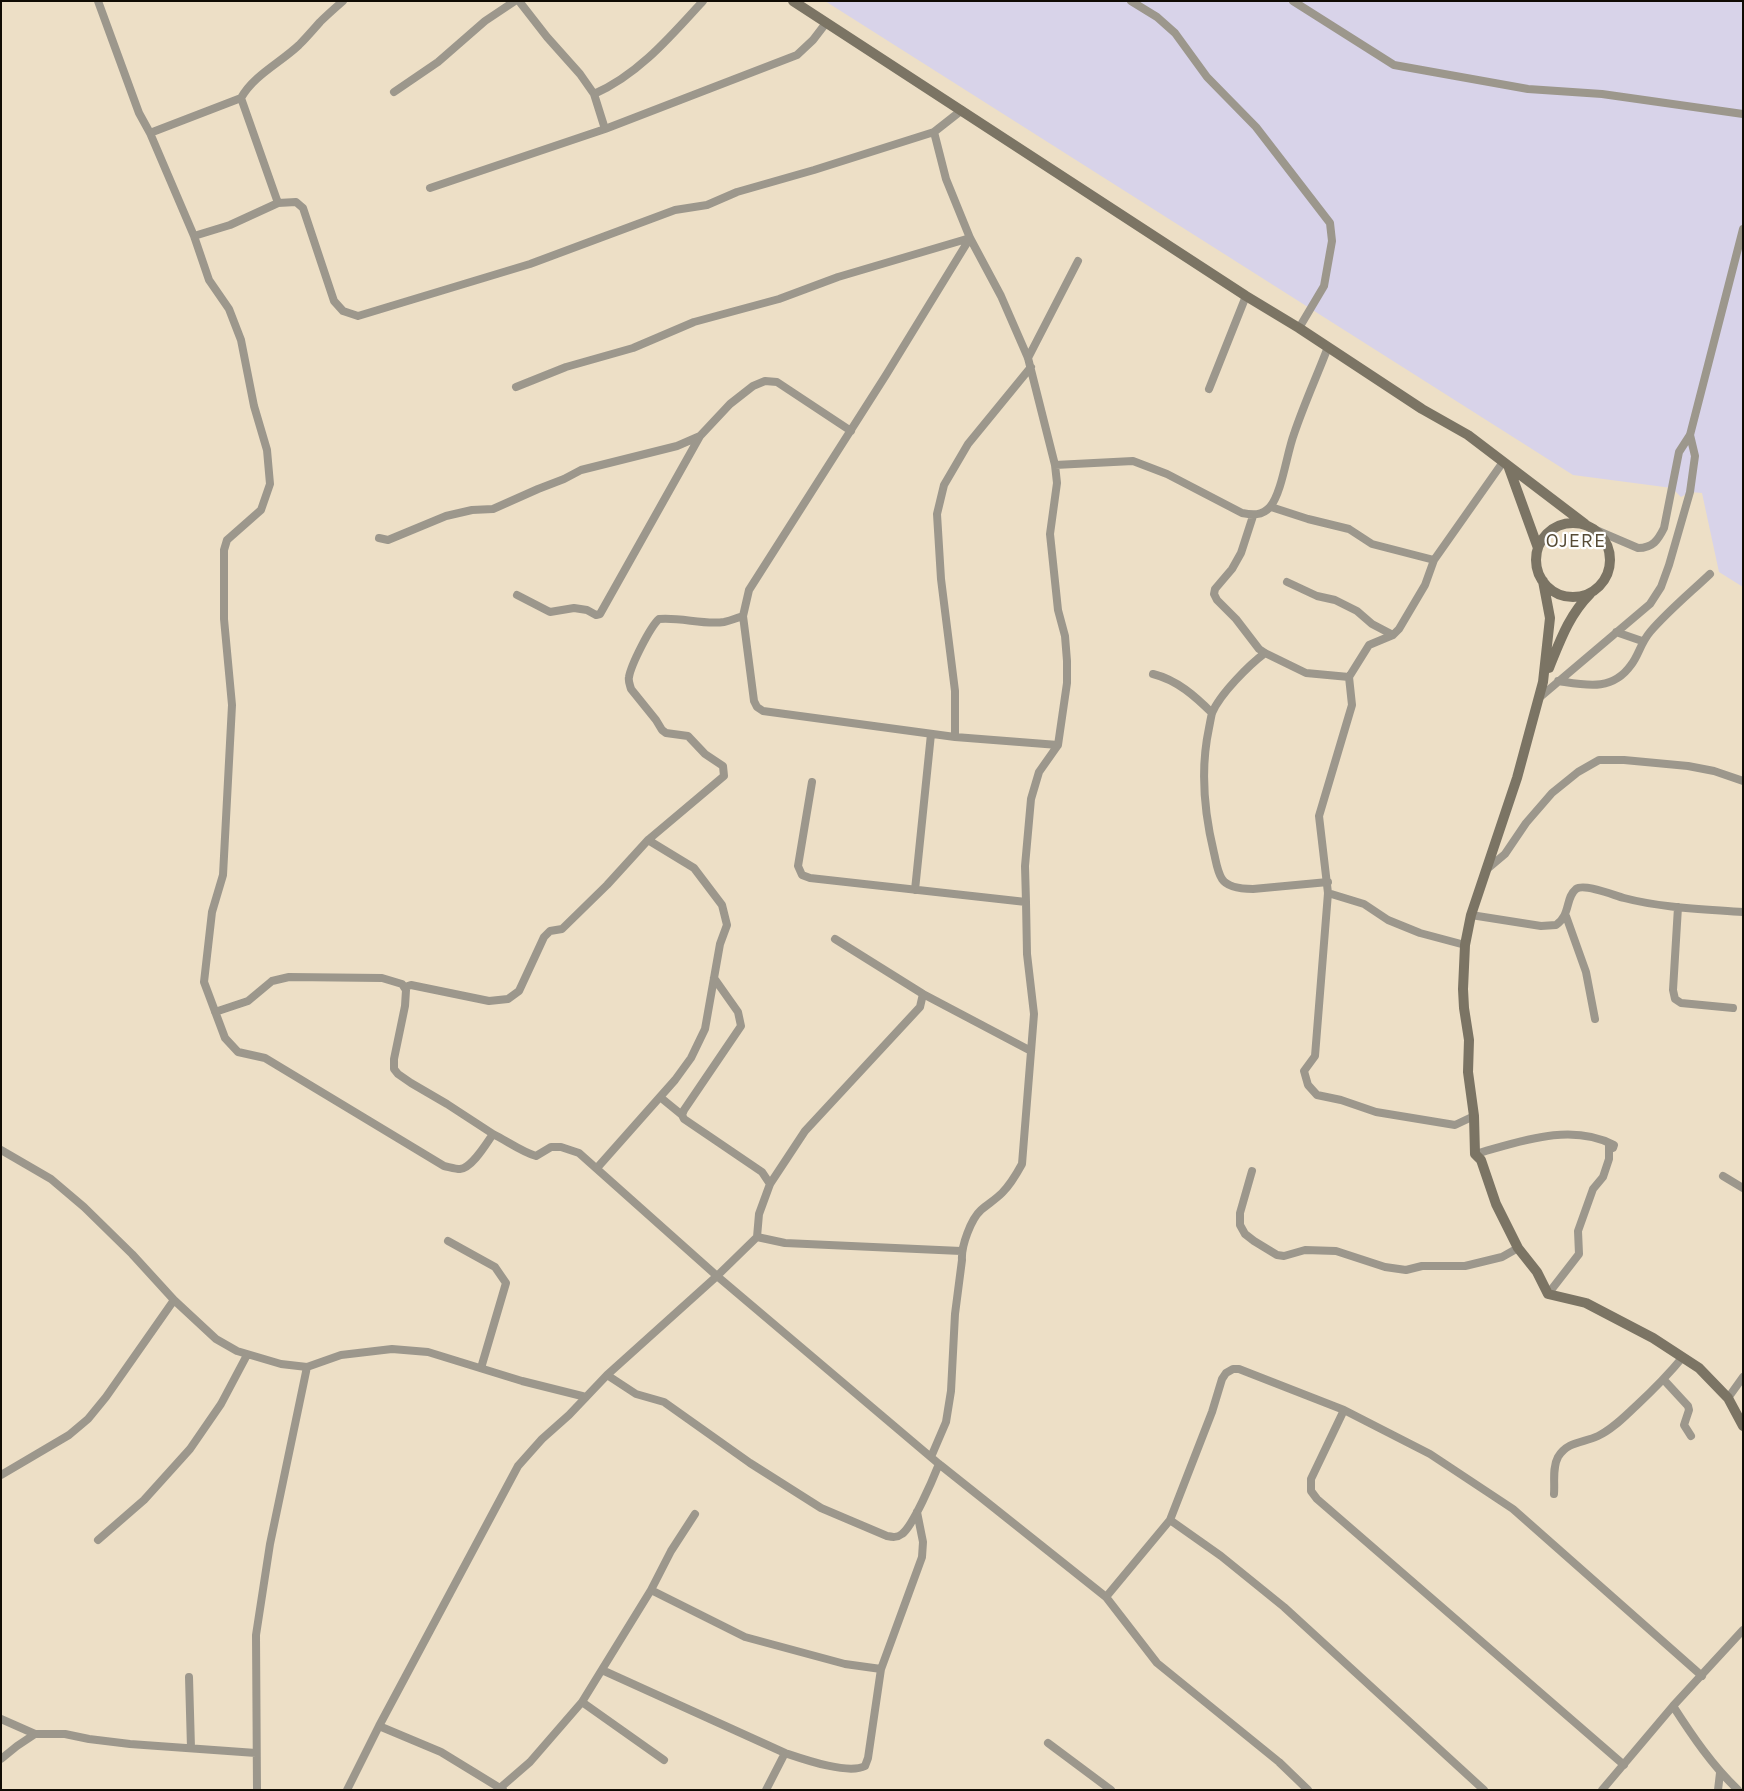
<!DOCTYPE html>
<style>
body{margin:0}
#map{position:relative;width:1744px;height:1791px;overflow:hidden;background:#eddfc6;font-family:Karla,sans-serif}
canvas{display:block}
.frame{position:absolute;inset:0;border:2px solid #100b04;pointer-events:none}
</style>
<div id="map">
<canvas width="1744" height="1791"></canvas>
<div class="frame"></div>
</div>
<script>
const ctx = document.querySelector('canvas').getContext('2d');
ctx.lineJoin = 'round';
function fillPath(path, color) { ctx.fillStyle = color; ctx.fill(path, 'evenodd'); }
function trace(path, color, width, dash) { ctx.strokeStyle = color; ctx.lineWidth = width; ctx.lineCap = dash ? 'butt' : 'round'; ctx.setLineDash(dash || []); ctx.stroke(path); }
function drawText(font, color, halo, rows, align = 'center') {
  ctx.font = font + ' Karla,sans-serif'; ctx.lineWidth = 4.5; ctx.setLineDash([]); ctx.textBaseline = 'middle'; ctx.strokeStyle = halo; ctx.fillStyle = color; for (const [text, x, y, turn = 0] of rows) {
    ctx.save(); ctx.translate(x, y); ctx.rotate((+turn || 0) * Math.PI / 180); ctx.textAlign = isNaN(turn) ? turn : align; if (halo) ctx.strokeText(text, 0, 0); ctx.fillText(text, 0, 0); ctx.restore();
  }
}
fillPath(new Path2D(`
 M825 1H1743V587L1719 572 1702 493 1690 492 1681 497 1672 488 1573 475Z`), '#d8d3e9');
trace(new Path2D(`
 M98 1 139 113 150 133 194 236 209 280 229 309 241 340 254 406 267 450 270 484 261 510 227 540 224 550V619L232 705 223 875 212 912 204 982 225 1038 238 1052 265 1058 444 1166C449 1167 456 1169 460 1169 472 1168 486 1144 493 1134 507 1141 522 1152 536 1156L551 1147H561L579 1153 717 1276 939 1464 1106 1597 1157 1663 1279 1762 1308 1790
 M519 1 547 37 580 74 594 94 605 129
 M1131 1 1157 17 1175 33 1207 77 1256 127 1330 223 1332 241 1324 286 1299 328
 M1293 1 1394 65 1528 89 1602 94 1743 114
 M394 92 438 62 485 21 515 1
 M594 94C638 75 671 36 703 1
 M150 133 241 98
 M430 188 605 129 797 55 813 40 826 23
 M278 203 241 98C254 75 280 63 299 45 306 38 313 30 320 22 327 15 335 8 343 1
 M194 236 230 225 278 203 296 202 303 208 334 301 343 311 358 316 530 264 675 210 707 205 737 192 814 170 934 132 962 110
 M970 238 886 375 749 590 743 616 754 701 757 707 763 711 955 737 1058 745
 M1028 358 1078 261
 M516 387 566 367 633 348 694 322 779 299 838 277 970 238
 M1209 389 1246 296
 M1055 465 1133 461 1167 474 1242 513C1252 515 1262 516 1270 507 1282 493 1287 452 1294 434 1304 404 1317 376 1328 347
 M1271 507 1308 519 1349 529 1372 544 1434 560
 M1253 516 1241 553 1232 569 1215 589 1214 594 1217 600 1236 619 1259 649 1265 653 1306 673 1349 677
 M1596 530 1638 548C1653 548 1658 540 1664 528L1679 452 1690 435 1743 229
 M379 538 388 540 446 516 472 510 493 509 538 489 564 479 581 470 677 446 700 436 730 404 753 386 765 381 777 382 851 431
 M1287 582 1317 596 1335 600 1357 611 1372 624 1393 635
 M517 595 550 612 574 608 587 610 596 615 600 614 700 436
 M1616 632 1642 641
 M1265 653C1249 665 1220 694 1212 713 1211 717 1210 723 1209 728 1200 770 1204 812 1214 853 1216 861 1217 871 1222 879 1228 888 1243 889 1253 889L1328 882
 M1153 674C1177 680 1195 696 1212 713
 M1558 681C1585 685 1612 692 1631 665 1639 655 1640 644 1650 632 1668 611 1690 593 1710 574
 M1539 698 1650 604 1661 587 1669 565 1690 492 1695 456 1690 435
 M955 737V691L941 579 937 514 944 485 968 444 1031 367
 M812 782 798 866 802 875 810 878 1026 902
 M1486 870 1505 854 1526 823 1552 793 1578 772 1599 760H1624L1688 766 1714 771 1743 781
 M915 890 931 734
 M1328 893 1364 904 1388 920 1420 933 1465 945
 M1678 907 1673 990 1675 999 1681 1003 1733 1008
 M1471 915 1541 926 1556 925C1571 915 1565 898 1576 889 1584 883 1613 895 1624 898 1662 908 1704 909 1743 912
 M1566 916 1586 972 1595 1019
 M714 978 738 1012 741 1026 684 1110 682 1115 684 1119 762 1172 770 1184
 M405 987 411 985 489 1001 508 999 519 991 544 937 550 931 562 929 607 885 648 840 724 776 723 766 705 754 688 736 666 733 662 730 656 720 631 689C630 685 628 681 629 677 631 665 650 627 659 619 681 617 703 625 724 622 730 621 737 618 743 616
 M923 994 1031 1051
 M215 1012 248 1001 272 981 289 977 382 978 402 984 406 990 405 1006 394 1059V1069L398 1074 411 1083 447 1104 493 1134
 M660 1097 682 1115
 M1474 1116 1455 1125 1376 1112 1341 1100 1317 1095 1308 1085 1304 1071 1315 1056 1328 893 1319 816 1352 705 1349 677 1369 645 1393 635 1399 629 1425 585 1434 560 1503 462
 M1 1150 51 1179 84 1207 132 1254 174 1300 216 1339 237 1351 281 1364 307 1367 341 1355 392 1349 428 1352 522 1381 586 1397
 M1475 1154C1519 1142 1570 1122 1614 1145L1613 1148 1609 1146V1159L1603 1177 1593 1189 1578 1231 1579 1254 1548 1294
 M597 1168 675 1080 691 1058 705 1029 720 944 727 925 722 905 694 868 648 840
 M1252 1171 1240 1213V1225L1245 1234 1254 1241 1277 1255 1284 1256 1305 1250 1336 1251 1385 1267 1406 1270 1422 1266H1465L1502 1257 1518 1248
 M1723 1176 1743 1188
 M757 1237 759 1214 770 1184 805 1131 920 1007 923 994 835 939
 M448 1241 495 1267 506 1283 481 1368
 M607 1375 636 1394 664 1402 750 1463 821 1508 887 1536C892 1537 897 1538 902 1534 913 1526 933 1479 939 1464
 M1664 1380 1688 1406 1689 1410 1684 1425 1691 1436
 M1728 1398 1743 1377
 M1344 1410 1311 1479V1491L1317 1499 1624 1765
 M931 1457 946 1422 951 1391 955 1314 962 1260C961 1246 971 1219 981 1210 988 1204 996 1199 1002 1193 1011 1184 1016 1175 1022 1164L1034 1014 1027 954 1026 902 1025 866 1031 799 1039 772 1058 745 1067 683V661L1065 636 1058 610 1050 534 1057 483 1055 465 1028 358 1001 296 970 238 946 179 934 132
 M1 1475 69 1435 88 1419 106 1397 174 1300
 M1554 1494C1555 1482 1552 1468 1558 1457 1568 1441 1583 1443 1598 1436 1613 1429 1625 1416 1637 1405 1653 1390 1668 1375 1682 1358
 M1170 1520 1212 1412 1222 1379 1226 1373 1233 1369H1239L1344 1410 1430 1454 1513 1509 1702 1676
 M98 1540 144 1500 190 1449 221 1404 247 1355
 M651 1590 671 1551 695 1514
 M1106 1597 1170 1520 1221 1556 1284 1607 1484 1790
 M602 1670 785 1753
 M189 1677 191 1748
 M582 1702 664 1760
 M1673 1706C1693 1737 1712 1765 1738 1790
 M1 1719 35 1734
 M379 1726 441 1752 503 1790
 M1048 1743 1111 1790
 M1 1759 17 1746 35 1734H65L89 1739 130 1744 256 1753
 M500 1788 530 1762 582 1702 651 1590 745 1637 845 1664 881 1669
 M257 1790 256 1635 270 1544 307 1367
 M347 1790 379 1726 518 1466 542 1439 569 1415 607 1375 717 1276 757 1237 785 1243 961 1251
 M766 1790 785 1753C803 1759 848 1775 865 1766L868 1758 881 1669 922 1557 923 1542 917 1512
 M1602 1790 1673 1706 1743 1630
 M1718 1790 1720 1773`), '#9c978c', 8);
trace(new Path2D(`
 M793 1 1246 296 1299 328 1422 409 1468 435 1585 524
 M1509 468 1538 548
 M1536 560a37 37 0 1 1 74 0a37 37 0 1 1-74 0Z
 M1543 581 1550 618 1543 682 1517 778 1471 915 1465 945 1463 989 1464 1008 1469 1040 1468 1072 1474 1116 1475 1154 1481 1160 1496 1204 1518 1248 1537 1272 1548 1294 1586 1303 1653 1338 1699 1368 1728 1398 1743 1426
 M1549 668C1560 641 1569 615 1590 594`), '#7b7464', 10);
ctx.letterSpacing = '1px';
drawText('20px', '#564b35', '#fff', [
 ["OJERE",1576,541]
]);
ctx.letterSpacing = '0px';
</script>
